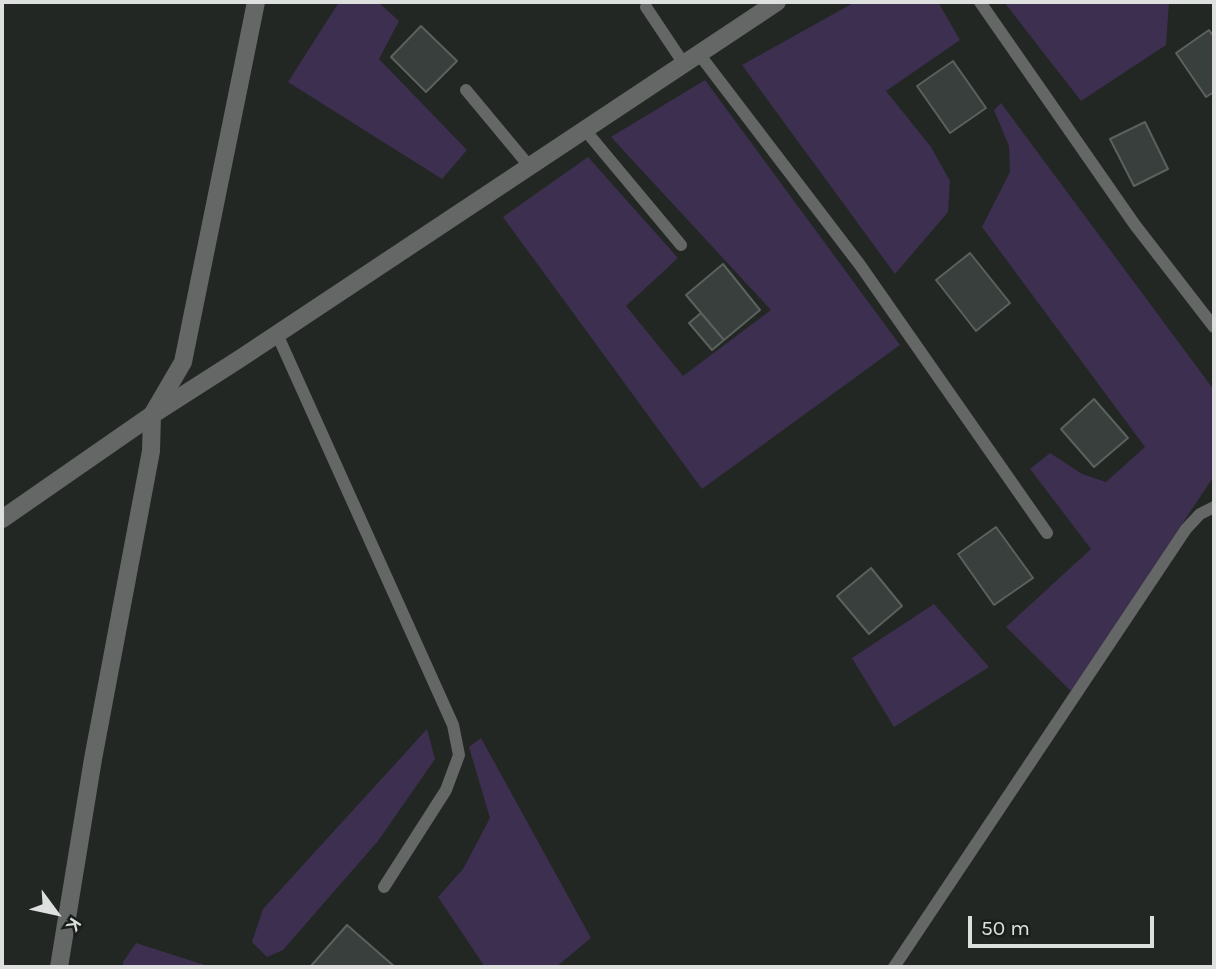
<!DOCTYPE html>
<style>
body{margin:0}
#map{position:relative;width:1216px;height:969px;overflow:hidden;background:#222724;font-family:Karla,sans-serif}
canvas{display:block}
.frame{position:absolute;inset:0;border:4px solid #dde0de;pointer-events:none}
.north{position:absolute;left:21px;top:878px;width:70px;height:70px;-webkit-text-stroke:5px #191e1b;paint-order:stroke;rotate:123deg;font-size:19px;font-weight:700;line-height:28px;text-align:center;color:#dde0de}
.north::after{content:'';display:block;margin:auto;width:24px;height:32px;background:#dde0de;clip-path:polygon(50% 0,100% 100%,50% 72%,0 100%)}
.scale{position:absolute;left:968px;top:916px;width:186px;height:32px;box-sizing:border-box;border:4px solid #dde0de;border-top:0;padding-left:9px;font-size:21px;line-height:24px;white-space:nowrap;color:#dde0de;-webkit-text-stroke:5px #191e1b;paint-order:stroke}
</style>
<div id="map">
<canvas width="1216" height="969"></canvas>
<div class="frame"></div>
<div class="north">K</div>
<div class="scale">50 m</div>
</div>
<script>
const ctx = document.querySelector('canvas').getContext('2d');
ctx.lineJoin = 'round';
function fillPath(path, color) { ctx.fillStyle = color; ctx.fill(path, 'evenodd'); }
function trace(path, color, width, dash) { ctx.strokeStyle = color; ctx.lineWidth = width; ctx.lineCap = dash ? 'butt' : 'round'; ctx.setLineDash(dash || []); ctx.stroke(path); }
fillPath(new Path2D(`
 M339 2H378L399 21 379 59 467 150 442 179 288 82Z
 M855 2H938L960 40 886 91 931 147 950 181 948 212 895 274 742 65Z
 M1004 2H1169L1166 45 1081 101Z
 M705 80 900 345 702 489 503 217 588 157 678 258 626 306 683 376 771 310 611 137Z
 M1001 103 1214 390V476L1071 691 1006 627 1091 549 1030 469 1050 453 1082 474 1106 482 1145 447 982 227 1010 172 1009 146 994 110Z
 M934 604 989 667 894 727 852 658Z
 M427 729 435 759 378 841 283 950 267 957 252 942 263 909Z
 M481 738 591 938 556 967H485L438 897 463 869 490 818 469 747Z
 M136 943 211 967H123V962Z`), '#3d2f4f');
const building = new Path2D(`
 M421 26 457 61 426 92 391 57Z
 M1209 30 1214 37V92L1206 97 1176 53Z
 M953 61 986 108 950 133 917 86Z
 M1145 122 1168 169 1134 186 1110 139Z
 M970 253 1010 303 976 331 936 280Z
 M723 264 760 310 724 340 686 295Z
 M701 313 724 340 712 350 689 323Z
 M1094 399 1128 438 1094 467 1061 429Z
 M996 527 1033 578 994 605 958 554Z
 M871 568 902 606 869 634 837 596Z
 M347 925 395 967H310Z`);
fillPath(building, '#393f3c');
trace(building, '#5b615d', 2);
trace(new Path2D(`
 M980 2 1135 225 1214 327
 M646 7 684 64
 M699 54 860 265 1047 533
 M466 90 530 167
 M585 130 681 245
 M277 334 453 725 459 755 446 790 384 887
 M894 967 1186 529 1200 514 1214 507`), '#646765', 12);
trace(new Path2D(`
 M59 967 93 759 151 451 152 415 183 362 256 2`), '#646765', 18);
trace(new Path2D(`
 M2 519 152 415 241 358 777 2`), '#646765', 18);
</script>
